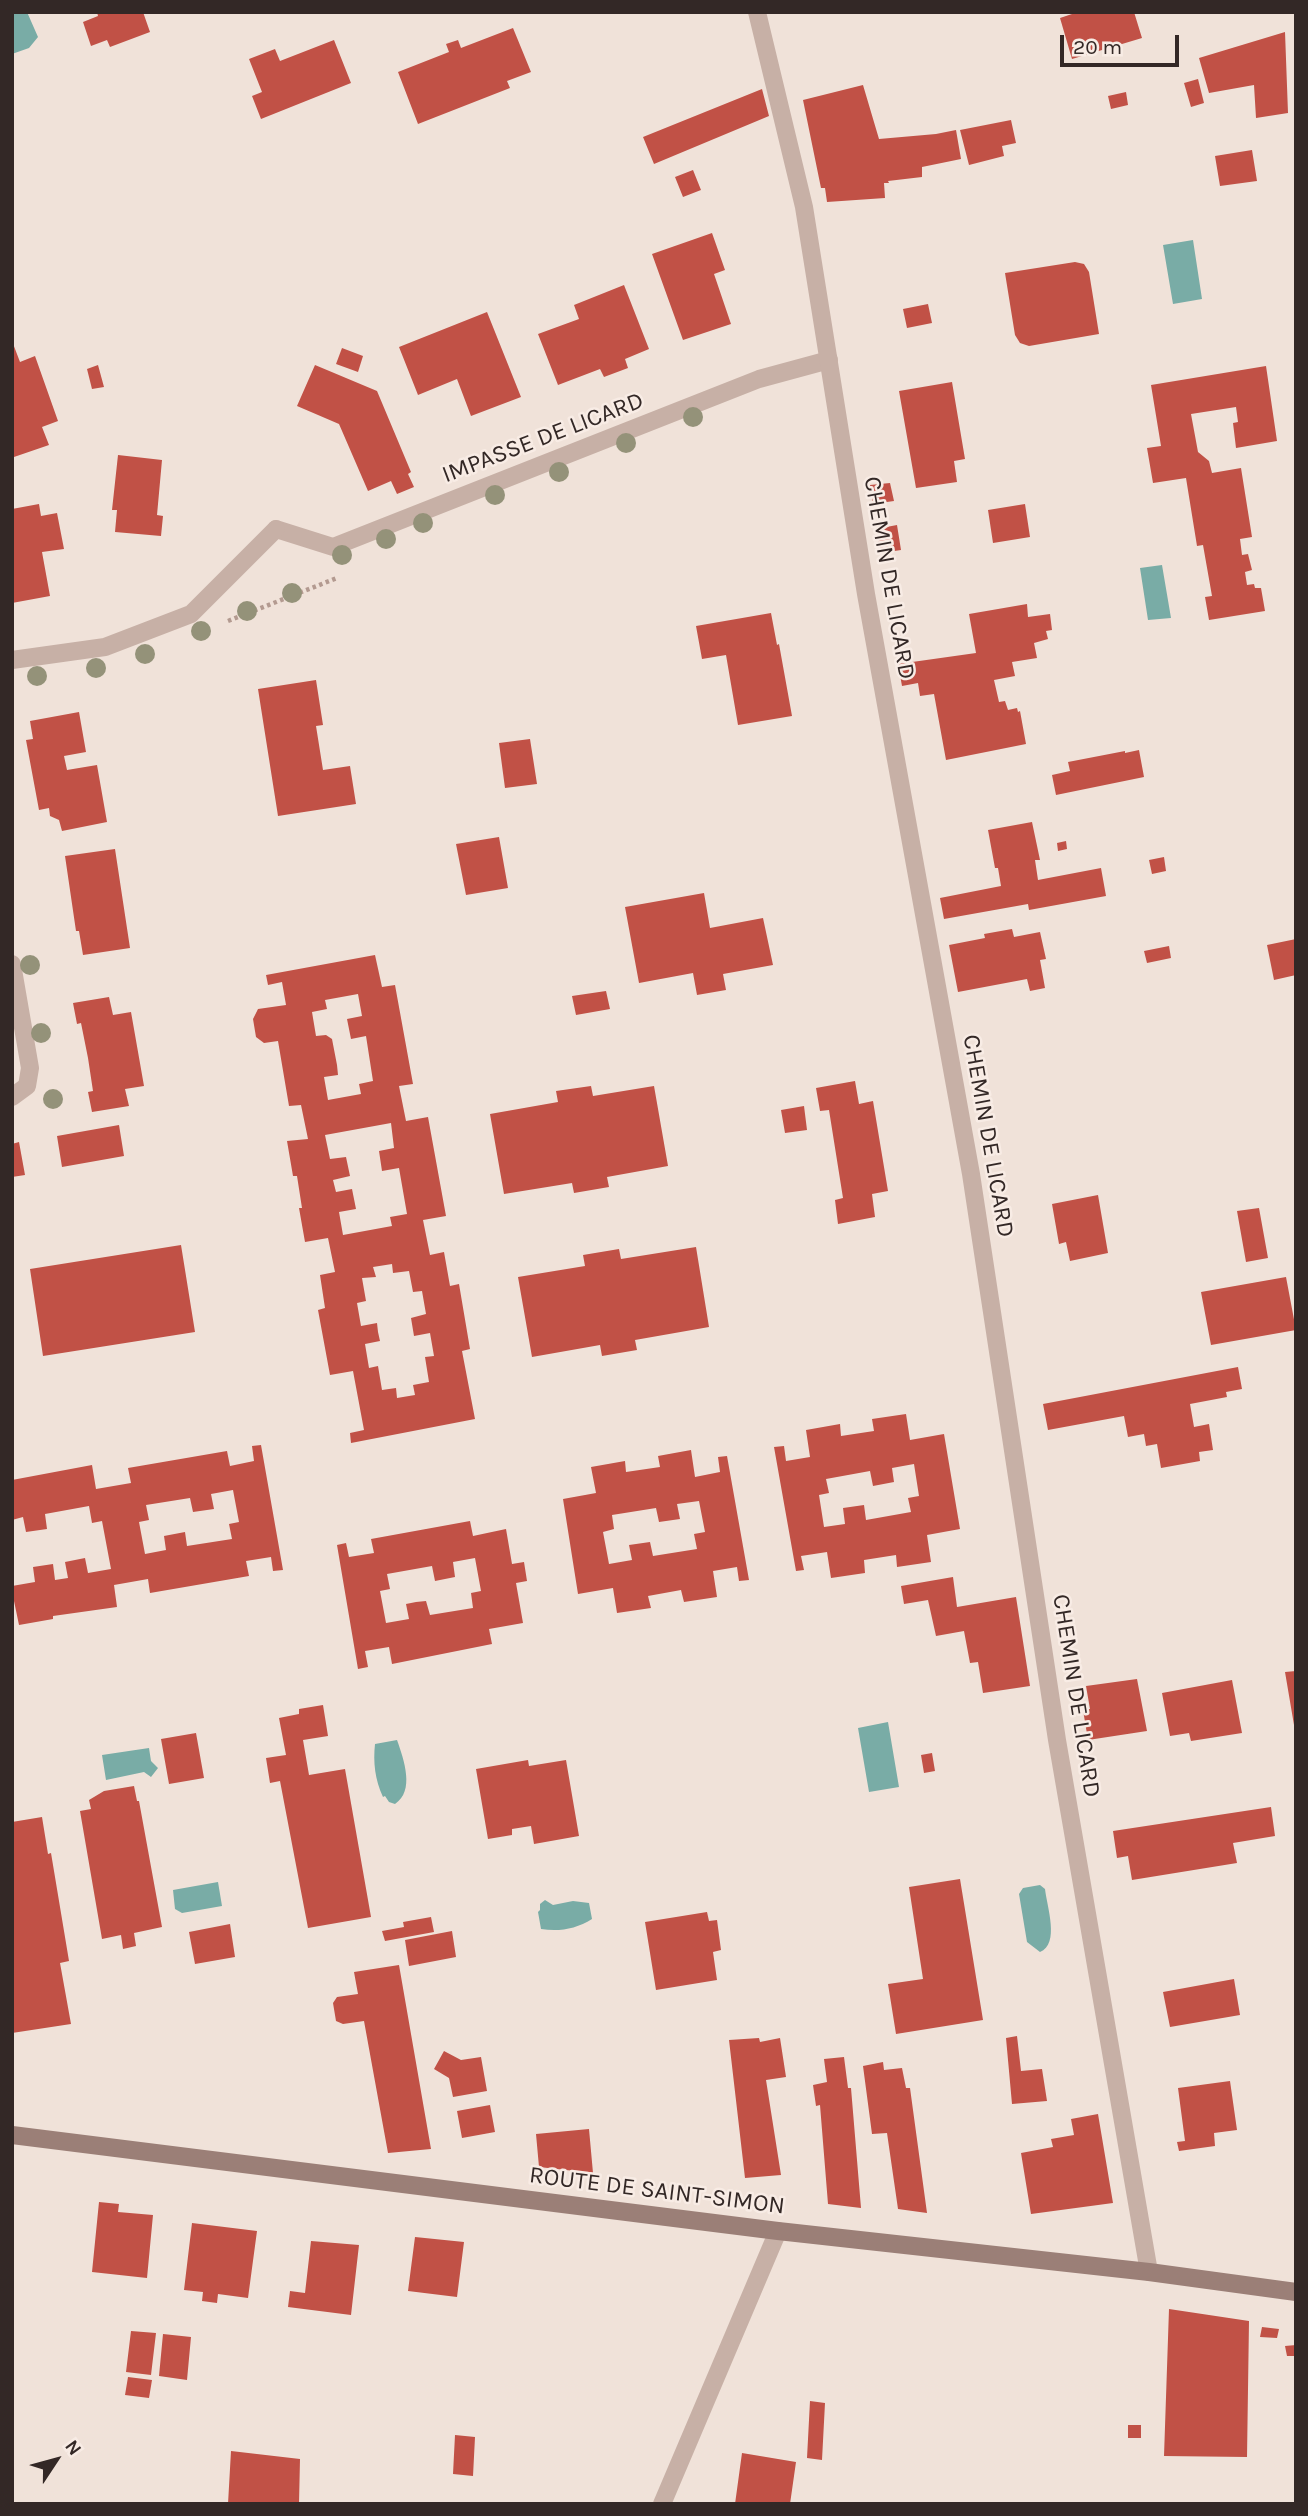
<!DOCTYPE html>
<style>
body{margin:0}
#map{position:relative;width:1308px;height:2516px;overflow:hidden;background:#f0e2d9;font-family:Karla,sans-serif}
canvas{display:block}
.frame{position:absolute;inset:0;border:14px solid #332826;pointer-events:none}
.north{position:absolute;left:21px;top:2425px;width:70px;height:70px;-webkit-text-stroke:5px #f8ece5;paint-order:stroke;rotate:54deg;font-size:19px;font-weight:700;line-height:28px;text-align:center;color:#332826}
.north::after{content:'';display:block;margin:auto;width:24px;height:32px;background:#332826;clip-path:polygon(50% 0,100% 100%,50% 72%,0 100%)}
.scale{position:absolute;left:1060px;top:35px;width:119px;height:32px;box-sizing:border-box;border:4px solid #332826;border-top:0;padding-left:9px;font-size:21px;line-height:24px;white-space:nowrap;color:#332826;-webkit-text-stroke:5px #f8ece5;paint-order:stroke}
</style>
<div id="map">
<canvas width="1308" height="2516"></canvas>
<div class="frame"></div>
<div class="north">N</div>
<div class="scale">20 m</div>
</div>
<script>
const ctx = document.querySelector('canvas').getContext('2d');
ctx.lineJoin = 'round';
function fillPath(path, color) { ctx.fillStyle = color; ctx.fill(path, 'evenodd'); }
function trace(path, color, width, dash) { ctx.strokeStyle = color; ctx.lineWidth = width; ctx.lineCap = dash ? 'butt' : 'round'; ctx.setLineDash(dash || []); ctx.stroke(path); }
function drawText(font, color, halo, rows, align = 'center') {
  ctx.font = font + ' Karla,sans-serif'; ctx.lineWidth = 5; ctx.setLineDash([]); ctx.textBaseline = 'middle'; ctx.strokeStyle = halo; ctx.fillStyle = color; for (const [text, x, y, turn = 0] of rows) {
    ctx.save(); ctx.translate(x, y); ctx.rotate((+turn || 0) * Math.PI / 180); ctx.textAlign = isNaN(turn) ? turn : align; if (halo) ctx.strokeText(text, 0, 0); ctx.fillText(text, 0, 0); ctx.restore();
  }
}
fillPath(new Path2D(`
 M12 12H27L38 37 29 48 12 54Z
 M1193 240 1202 299 1173 304 1163 245Z
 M1162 565 1171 618 1148 620 1140 568Z
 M888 1722 899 1787 869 1792 858 1728Z
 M397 1740C404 1760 415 1791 395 1804L389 1802 385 1796 383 1797C375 1780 373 1762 375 1744Z
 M149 1748 151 1761 158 1768 151 1777 144 1772 106 1780 102 1755Z
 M218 1882 222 1906 182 1913 175 1909 173 1890Z
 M1040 1885 1045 1889C1047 1907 1060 1944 1040 1952L1027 1942 1019 1894 1023 1888Z
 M545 1900 553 1905 573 1901 589 1903 592 1919C576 1929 559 1932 541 1929L538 1912 540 1910V1904Z`), '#79aca6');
fillPath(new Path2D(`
 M97 12H143L150 32 110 47 107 40 91 46 83 22 98 16Z
 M1078 12H1134L1142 38 1072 59 1060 18Z
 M513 28 531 72 507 81 510 88 418 124 398 72 449 52 446 44 458 40 461 48Z
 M1285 32 1288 113 1256 118 1254 85 1209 93 1199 58Z
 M334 40 351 83 261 119 252 96 262 92 249 59 275 49 280 61Z
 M1198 79 1204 103 1191 107 1184 83Z
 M863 85 879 139 936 134 956 130 961 159 922 167V177L888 181 889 183H884L885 198 827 202 825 188H821L803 100Z
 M762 89 769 116 654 164 643 137Z
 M1126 92 1128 105 1111 109 1108 96Z
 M1011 120 1016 143 1002 146 1004 156 969 165 960 130Z
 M1252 150 1257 181 1220 186 1215 156Z
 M693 170 701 190 683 197 675 177Z
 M712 233 725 270 714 274 731 324 683 340 652 254Z
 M1075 262 1084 264 1089 272 1099 334 1029 346 1020 343 1015 335 1005 273Z
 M624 285 649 349 625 359 628 368 604 377 600 369 558 385 538 334 579 319 574 305Z
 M928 304 932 323 907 328 903 309Z
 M487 312 521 397 471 416 457 379 418 395 399 347Z
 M12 341 20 362 35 356 58 421 42 427 49 445 14 457 12 451Z
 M342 348 363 356 358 372 336 364Z
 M98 365 104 387 92 389 87 369Z
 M315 365 377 391 411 472 408 474 414 487 397 494 391 481 368 491 339 424 297 406Z
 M1266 366 1277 441 1236 448 1233 423 1238 422 1236 407 1191 414 1198 452 1209 461 1212 473 1241 468 1252 537 1240 539 1242 555 1248 554 1252 570 1245 572 1247 585 1254 584 1255 588H1261L1265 611 1209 620 1205 597 1212 596 1203 545 1197 546 1186 478 1153 483 1147 448 1161 446 1151 385Z
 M952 382 965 459 954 461 957 482 916 488 899 391Z
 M118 455 162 460 157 515 163 516 161 536 115 532 117 510H112Z
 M890 483 894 501 873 504 870 485Z
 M39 504 41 516 57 513 64 549 42 552 50 596 12 603V509Z
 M1025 504 1030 537 993 543 988 510Z
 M897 525 901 550 881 553 876 529Z
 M1027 604 1028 617 1050 614 1052 630 1046 631 1048 639 1034 643 1037 658 1012 662 1015 676 994 680 999 702 1005 701 1008 710 1017 708 1018 712 1020 711 1026 744 946 760 934 694 920 696 918 683 902 686 898 664 976 653 969 614Z
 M771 613 777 645 779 644 792 716 738 725 726 655 702 659 696 626Z
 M316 680 323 725 316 726 323 770 350 766 356 804 278 816 258 689Z
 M79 712 86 752 64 756 67 770 97 765 107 822 62 831 59 820 50 816 49 808 39 810 26 740 33 739 30 721Z
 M530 739 537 784 505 788 499 743Z
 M1139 750 1144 777 1056 795 1052 775 1070 771 1068 762 1125 751V753Z
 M1032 822 1040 860H1035L1038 880 1101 868 1106 896 1029 910 1028 904 944 919 940 898 1001 886 998 868H995L988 830Z
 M499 837 508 888 466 895 456 844Z
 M1066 841 1067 849 1058 851 1057 843Z
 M115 849 130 948 83 955 79 931H76L65 856Z
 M1164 857 1166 871 1152 874 1149 860Z
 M704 893 710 928 763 918 773 965 723 974 726 990 697 995 693 973 639 983 625 907Z
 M1012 929 1014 937 1040 932 1046 959 1040 960 1045 988 1030 991 1027 979 958 992 949 945 985 938 984 934Z
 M1296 939V975L1274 980 1267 945Z
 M1169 946 1171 958 1147 963 1144 951Z
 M375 955 382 987 395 985 413 1084 399 1086 406 1121 428 1117 446 1216 423 1220 430 1255 444 1252 450 1286 459 1284 470 1349 462 1351 475 1419 351 1443 350 1433 364 1430 353 1371 330 1375 318 1310 325 1308 320 1275 335 1272 328 1238 305 1242 299 1208H302L297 1176H293L287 1141 308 1139 301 1105 289 1106 278 1041 264 1043 256 1037 253 1019 258 1009 286 1005 282 982 268 985 266 975ZM358 994 362 1016 347 1019 351 1039 366 1036 373 1081 359 1084 361 1094 328 1100 324 1077 338 1075 337 1065 332 1039 326 1035 316 1036 312 1012 327 1009 325 1000ZM391 1123 394 1148 379 1151 382 1171 399 1168 407 1214 390 1217 392 1226 343 1235 339 1212 356 1209 352 1189 336 1192 333 1180 350 1176 346 1157 330 1159 325 1135ZM392 1264 393 1273 409 1271 413 1292 422 1291 426 1314 411 1318 414 1336 430 1333 434 1356 425 1357 429 1382 413 1385 415 1395 397 1398 396 1388 382 1390 378 1366 369 1368 365 1344 380 1341 378 1332 377 1323 361 1326 357 1303 366 1301 362 1278 376 1277 373 1267Z
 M606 991 610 1009 576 1015 572 996Z
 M109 997 113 1015 131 1012 144 1086 125 1089 129 1106 92 1112 88 1092 93 1091 88 1058 81 1023 77 1024 73 1003Z
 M855 1081 859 1104 873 1101 888 1191 872 1194 875 1217 838 1224 835 1200 843 1198 829 1110 820 1111 816 1088Z
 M591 1086 593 1096 654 1086 668 1166 607 1177 609 1187 574 1193 572 1183 504 1194 490 1114 558 1102 556 1091Z
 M804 1106 807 1130 785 1133 781 1110Z
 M119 1125 124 1156 62 1167 57 1136Z
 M19 1142 25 1175 12 1177V1144Z
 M1098 1195 1108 1253 1070 1261 1066 1242 1059 1244 1052 1204Z
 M1259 1208 1268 1258 1246 1262 1237 1211Z
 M181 1245 195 1332 43 1356 30 1269Z
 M696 1247 709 1327 635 1340 637 1350 602 1356 600 1345 532 1357 518 1277 585 1266 583 1255 619 1249 621 1259Z
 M1286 1277 1296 1330 1211 1345 1201 1292Z
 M1238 1367 1242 1389 1226 1392 1227 1397 1190 1404 1194 1427 1209 1424 1213 1450 1199 1452 1200 1461 1161 1468 1157 1444 1146 1446 1144 1434 1128 1437 1124 1416 1048 1430 1043 1404Z
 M906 1414 910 1440 944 1434 960 1529 927 1535 931 1562 897 1567 896 1555 864 1560 865 1573 831 1578 827 1552 801 1556 804 1570 796 1571 774 1447 784 1446 786 1461 810 1457 806 1430 840 1424 841 1436 874 1431 872 1419ZM914 1464 919 1496 908 1498 911 1512 866 1520 864 1505 843 1508 845 1524 824 1527 819 1495 829 1493 826 1479 870 1471 873 1486 894 1482 892 1468Z
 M261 1445 283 1570 273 1571 271 1557 246 1561 249 1576 150 1593 148 1579 114 1585 117 1607 53 1616V1619L19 1625 14 1601H12V1586L35 1582 33 1567 53 1564 55 1580 68 1578 65 1562 85 1558 88 1573 111 1569 102 1521 92 1523 89 1506 45 1514 47 1529 26 1532 23 1517 12 1520V1480L92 1465 96 1489 131 1483 128 1468 227 1451 230 1466 254 1461 252 1446ZM233 1490 239 1522 229 1524 232 1539 187 1546 185 1532 164 1536 166 1550 145 1554 139 1522 149 1520 146 1505 190 1498 193 1512 214 1509 211 1494Z
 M691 1450 695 1477 720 1472 718 1457 727 1456 749 1580 739 1581 737 1567 713 1571 717 1597 684 1602 681 1590 648 1596 651 1608 617 1613 613 1588 578 1594 563 1499 596 1493 591 1467 625 1461 626 1472 660 1467 658 1456ZM699 1501 705 1532 694 1534 697 1549 653 1556 650 1542 629 1545 632 1560 609 1564 603 1532 614 1529 612 1515 656 1508 659 1522 680 1519 677 1504Z
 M470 1521 473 1536 506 1529 512 1564 524 1562 527 1581 516 1583 523 1623 489 1629 492 1644 392 1664 389 1647 365 1651 368 1667 358 1669 337 1545 346 1543 349 1557 374 1553 371 1539ZM475 1558 481 1591 471 1593 473 1608 430 1615 426 1601 416 1602 406 1604 409 1619 386 1623 380 1591 390 1589 387 1574 432 1566 435 1581 455 1577 453 1562Z
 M953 1577 957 1607 1016 1597 1030 1686 983 1693 978 1662 970 1663 964 1631 936 1636 928 1600 904 1604 901 1586Z
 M1296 1671V1725H1294L1285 1672Z
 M1137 1679 1147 1731 1088 1740 1083 1710 1090 1709 1086 1686Z
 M1232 1680 1242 1733 1191 1741 1189 1733 1170 1736 1162 1693Z
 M323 1705 328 1736 303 1740 309 1775 345 1769 371 1917 308 1928 280 1781 270 1783 266 1758 286 1755 279 1718 299 1714V1709Z
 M196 1733 204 1778 169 1784 161 1739Z
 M932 1753 935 1771 924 1773 921 1755Z
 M528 1760 529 1766 566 1760 579 1836 534 1844 531 1826 512 1829V1835L488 1839 476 1769Z
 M134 1786 137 1801H139L162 1927 134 1933 136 1946 123 1949 121 1935 102 1939 80 1811 91 1809 89 1800 104 1791Z
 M1271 1807 1275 1836 1233 1843 1237 1863 1132 1880 1128 1856 1117 1858 1113 1831Z
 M42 1817 48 1854 51 1853 69 1961 60 1963 71 2024 12 2033V1822Z
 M960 1879 983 2020 896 2034 888 1984 923 1979 909 1887Z
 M707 1912 709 1921 717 1920 721 1950 713 1952 717 1980 656 1990 645 1922Z
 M431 1917 434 1932 385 1941 382 1931 404 1927 403 1922Z
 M230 1924 235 1957 195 1964 189 1932Z
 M452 1931 456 1957 409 1966 405 1940Z
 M399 1965 431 2149 388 2153 364 2021 343 2024 336 2021 333 2003 337 1997 358 1994 354 1972Z
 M1234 1979 1240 2015 1170 2027 1163 1992Z
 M1017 2036 1021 2071 1042 2069 1047 2101 1012 2104 1006 2038Z
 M759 2038 760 2042 780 2038 786 2077 766 2080 781 2175 745 2178 729 2040Z
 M444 2051 461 2060 481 2057 487 2091 453 2097 449 2078 434 2069Z
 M844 2057 848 2088H851L861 2208 828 2204 820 2105 816 2106 813 2085 827 2082 824 2059Z
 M883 2062 884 2070 902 2068 906 2088H910L927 2213 898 2209 887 2133 872 2134 863 2066Z
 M1230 2081 1237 2130 1214 2133 1215 2146 1179 2151 1177 2142 1185 2141 1178 2088Z
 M490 2105 495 2132 462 2138 457 2111Z
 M1098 2114 1113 2203 1031 2214 1021 2153 1053 2147 1051 2139 1074 2135 1071 2119Z
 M589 2129 593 2173 539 2167 536 2134Z
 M99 2202 119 2204 118 2212 153 2215 147 2278 92 2272Z
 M192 2223 257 2231 248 2298 218 2294 217 2303 202 2301 203 2292 184 2290Z
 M415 2237 464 2242 457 2297 408 2291Z
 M311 2241 359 2245 351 2315 288 2307 290 2291 305 2293Z
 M1169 2309 1249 2321 1247 2457 1164 2456Z
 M1262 2327 1279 2329 1277 2338 1260 2337Z
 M131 2331 156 2333 151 2375 126 2372Z
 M163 2334 191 2337 187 2380 159 2376Z
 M1296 2345V2356H1287L1285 2346Z
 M128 2377 152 2380 149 2398 125 2395Z
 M810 2401 825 2403 822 2460 807 2458Z
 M1128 2425H1141V2438H1128Z
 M455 2435 475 2437 473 2476 453 2474Z
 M231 2451 300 2459 299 2504H228Z
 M742 2453 796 2462 790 2504H735Z`), '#c15146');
trace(new Path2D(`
 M228 621 337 578`), '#b39a90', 4.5, [3.5, 3.5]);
trace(new Path2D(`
 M276 529 333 547 759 379 829 360`), '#c7b0a6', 18);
trace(new Path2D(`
 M757 12 804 207 866 594 971 1174 1057 1740 1149 2272
 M12 660 105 647 191 614 276 529
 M12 964 30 1068 27 1086 12 1097
 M662 2504 778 2231`), '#c7b0a6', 18);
trace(new Path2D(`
 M12 2135 778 2231 1149 2272 1296 2292`), '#9b7f77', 18);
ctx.fillStyle = '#949279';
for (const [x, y] of [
 [693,417],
 [626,443],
 [559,472],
 [495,495],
 [423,523],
 [386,539],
 [342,555],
 [292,593],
 [247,611],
 [201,631],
 [145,654],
 [96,668],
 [37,676],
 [30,965],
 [41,1033],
 [53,1099]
]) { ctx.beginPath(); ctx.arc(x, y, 10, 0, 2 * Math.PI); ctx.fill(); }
drawText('24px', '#332826', '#f8ece5', [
 ["IMPASSE DE LICARD",543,438,-21],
 ["CHEMIN DE LICARD",889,578,80],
 ["CHEMIN DE LICARD",988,1136,80],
 ["CHEMIN DE LICARD",1076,1696,81],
 ["ROUTE DE SAINT-SIMON",657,2191,7]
]);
</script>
